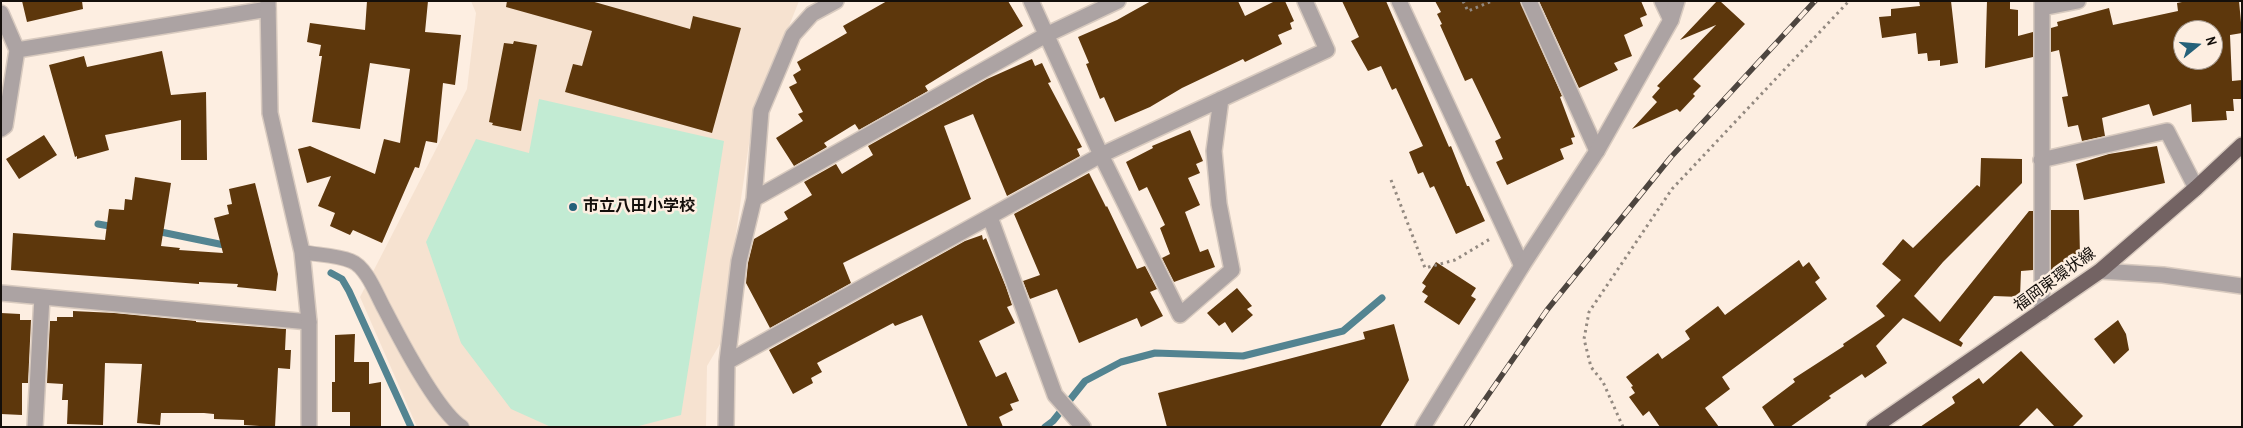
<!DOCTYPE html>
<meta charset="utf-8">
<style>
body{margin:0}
#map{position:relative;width:2243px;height:428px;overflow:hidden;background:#fdeee1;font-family:"Archivo Narrow",sans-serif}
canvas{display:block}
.frame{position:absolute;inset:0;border:2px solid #140f0b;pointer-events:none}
.north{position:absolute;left:2173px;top:20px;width:50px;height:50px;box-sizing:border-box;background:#fdeee1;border:1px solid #a0958b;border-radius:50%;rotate:73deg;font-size:14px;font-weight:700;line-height:20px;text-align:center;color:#140f0b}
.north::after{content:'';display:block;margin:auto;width:18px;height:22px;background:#256179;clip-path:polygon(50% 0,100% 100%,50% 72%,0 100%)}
</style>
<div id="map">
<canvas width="2243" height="428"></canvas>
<div class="frame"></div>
<div class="north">N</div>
</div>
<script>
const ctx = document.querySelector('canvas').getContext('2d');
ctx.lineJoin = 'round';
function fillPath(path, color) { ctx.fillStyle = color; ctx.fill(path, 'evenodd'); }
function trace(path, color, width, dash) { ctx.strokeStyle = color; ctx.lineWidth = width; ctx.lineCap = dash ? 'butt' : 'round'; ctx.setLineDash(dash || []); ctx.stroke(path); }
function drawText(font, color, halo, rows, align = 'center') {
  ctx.font = font + ' "Archivo Narrow","Noto Sans JP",sans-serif'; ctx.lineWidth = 5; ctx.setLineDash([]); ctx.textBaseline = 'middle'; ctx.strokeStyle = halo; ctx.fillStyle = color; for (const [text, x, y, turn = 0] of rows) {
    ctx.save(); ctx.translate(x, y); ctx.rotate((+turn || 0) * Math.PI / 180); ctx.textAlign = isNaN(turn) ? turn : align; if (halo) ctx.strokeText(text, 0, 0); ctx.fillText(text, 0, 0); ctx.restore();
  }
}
fillPath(new Path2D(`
 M471 1H799L753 116 720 344 707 366 706 427H417L360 297 467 89 476 13Z`), '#f6e2d0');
fillPath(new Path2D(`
 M539 99 724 141 681 415 635 427H551L511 409 461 343 426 242 476 139 529 153Z`), '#c2ebd3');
trace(new Path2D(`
 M98 224 115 227
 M156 231 229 246
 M331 273 342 279 349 291 411 427
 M1045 427 1053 421 1085 381 1121 362 1155 353 1243 356 1343 331 1382 298`), '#538491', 7);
fillPath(new Path2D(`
 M22 1H82L83 9 27 22Z
 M367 1H428L425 32 461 35 455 85 443 83 437 143 426 141 419 168 415 167 382 243 353 230 350 235 330 226 335 213 318 206 331 176 307 183 298 149 310 146 375 174 384 139 400 143 410 69 370 63 360 129 312 122 322 56H319L321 45 307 42 310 23 365 30Z
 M507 1H591L690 29 693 16 741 28 712 133 565 92 573 64 582 66 592 31 506 7Z
 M887 1H1008L1023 26 925 86 928 91 859 130 855 124 824 143 827 147 794 166 776 138 803 121 798 114 803 112 789 87 797 83 793 75 801 70 797 62 847 33 843 26Z
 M1151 1H1238L1245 16 1275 1H1285L1294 21 1290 23 1292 29 1278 35 1282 44 1245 62 1243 59 1182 88 1150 107 1115 122 1104 97 1100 99 1086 64 1089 63 1078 37 1117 20Z
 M1342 1H1386L1449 147 1451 146 1467 186H1469L1485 221 1456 234 1434 186 1430 188 1423 172 1418 174 1409 152 1423 146 1396 88 1392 90 1381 66 1368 71 1351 41 1359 37Z
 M1435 1H1520L1562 96 1560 97 1575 137 1571 138 1573 144 1560 149 1564 159 1507 185 1496 162 1503 159 1495 141 1501 138 1472 78 1465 81 1440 25 1442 24 1437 14 1441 12Z
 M1539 1H1641L1647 15 1640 18 1643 26 1624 35 1632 56 1614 63 1618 70 1579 88Z
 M1717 1H1720L1745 24 1693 79 1701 86 1693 94 1695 96 1680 112 1677 109 1632 129 1657 102 1652 97 1660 88 1657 86 1716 25 1680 40Z
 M1919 1H1951L1958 63 1940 66V60L1928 61 1927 53 1918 54 1916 33 1882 38 1879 17 1891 16V9L1920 6Z
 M1987 1H2010V9L2018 10V36L2033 32V57L1985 68Z
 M2187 1H2239L2242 33 2230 35 2232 81 2242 80V99H2233L2234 111H2226L2227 120 2192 122 2191 104 2153 116 2149 104 2102 118 2105 136 2082 141 2078 125 2068 127 2062 97 2068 96 2059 50 2051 52V28L2058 26 2057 22 2109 8 2113 25 2178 11 2177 3ZM2183 30H2213V60H2183Z
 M514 41 537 45 521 131 492 125 493 123 489 122 504 43 513 44Z
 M162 51 171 95 206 92 207 160H181V120L105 135 109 150 77 159V156L75 157 49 65 84 56 87 67Z
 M1032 59 1035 66 1042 63 1051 82 1048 83 1082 147 1077 149 1080 156 1007 196 973 114 944 126 971 199 843 263 851 283 770 328 746 283 748 263 754 239 788 219 784 212 812 195 804 182 836 164 842 174 873 155 868 146 987 79Z
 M1190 130 1203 161 1196 164 1200 173 1188 178 1200 205 1185 212 1200 252 1208 249 1215 267 1174 282 1162 258 1170 254 1160 228 1165 225 1147 187 1139 191 1126 162 1153 148 1152 146Z
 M44 135 57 155 19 179 6 159Z
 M2157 146 2165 183 2084 200 2076 164 2109 154Z
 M1981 158 2022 159V183L1943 262 1914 296 1940 322 2029 211H2033V270L2021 271 2020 297 1994 296 1959 340 1963 343 1961 347 1903 318 1876 346 1887 363 1865 378 1862 374 1829 396 1831 398 1790 427H1775L1762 407 1795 382 1793 379 1844 346 1843 344 1885 316 1876 306 1901 280 1882 264 1903 239 1913 248 1977 185 1980 187Z
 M1089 173 1106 207 1107 206 1137 269 1145 266 1157 289 1150 292 1163 316 1141 327 1137 318 1079 343 1057 289 1030 299 1023 281 1040 275 1014 214Z
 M135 177 171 183 161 246 180 248 179 250 223 253 214 218 229 214 227 205 232 204 229 189 255 183 278 274 276 291 237 287 238 284 199 282V284L11 270 13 233 105 240 109 209 124 210 125 199 132 200Z
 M2051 210H2079L2080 256 2067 270H2051Z
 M982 235 983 240 986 238 1006 287 1012 305 1007 307 1015 323 979 341 996 377 1006 372 1019 401 1010 404 1013 410 999 417 1003 427H968L922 315 895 326 893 323 817 363 822 372 811 378 813 383 793 394 769 350 965 241Z
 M1799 260 1803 267 1809 262 1820 278 1815 282 1827 299 1722 377 1730 389 1705 408 1719 427H1660L1649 411 1643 416 1629 397 1635 393 1631 387 1633 386 1626 377 1658 353 1662 359 1690 339 1685 331 1718 306 1725 315Z
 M1436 262 1476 288 1471 296 1476 299 1459 325 1424 302 1428 296 1422 292 1426 286 1422 283Z
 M1237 288 1252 306 1247 309 1253 315 1232 333 1225 322 1219 326 1207 313Z
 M73 311 114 313 196 321V322L286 329 285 350H291L290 369 278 368 275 427 244 425V420L214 419V414L204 413H161L160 425 137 423 142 364 105 363 103 425 67 424 68 400H62L63 384 47 383 50 321H57V317H73Z
 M1 313 20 314V320H31L28 383H22V415L1 414Z
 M2118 320 2126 334 2129 350 2114 364 2094 339Z
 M1394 324 1409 380 1380 427H1167L1158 393 1365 339 1363 332Z
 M355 334 354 362H369V384L381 382V427H350V412H332V382H335V335Z
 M2021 351 2083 416 2072 427H2055L2037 408 2018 427H1920L1955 403 1952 397 1979 378 1983 384Z`), '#5d370c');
const service = new Path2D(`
 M302 252C318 255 337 255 351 261 367 267 377 296 385 310 400 339 437 411 462 427`);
const minor = new Path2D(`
 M1031 1 1101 155 1180 315 1232 270 1219 204 1214 151 1221 99
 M1399 1 1522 266
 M1529 1 1597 151
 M1662 1 1671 20
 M2042 1V312
 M2042 8 2078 1
 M1 13 17 50 5 126 1 129
 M17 50 268 9
 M2041 160 2167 131 2196 188
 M754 199 1046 35 1118 1
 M990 217 1055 395 1083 427
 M1 293 309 322
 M727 362 1101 155 1327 50 1305 1
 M35 427 42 297
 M726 427 727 362 739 261 754 199 761 111 793 35 812 14 836 1`);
const tertiary = new Path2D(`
 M268 1 270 113 302 252 309 322V427
 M2100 271 2163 275 2242 286
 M1423 427 1522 266 1597 151 1671 20 1677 1`);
const primary = new Path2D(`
 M1874 427 2100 271 2196 188 2242 145`);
trace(service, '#d8cabf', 16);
trace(minor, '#d8cabf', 18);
trace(tertiary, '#d8cabf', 18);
trace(primary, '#d8cabf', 18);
trace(new Path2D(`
 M1463 1 1468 11 1492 1
 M1391 180 1425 268 1455 260 1490 239
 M1623 427 1603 382 1591 367 1584 339 1589 312 1672 189 1849 1`), '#938980', 3, [2.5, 4]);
trace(service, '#aca3a3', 14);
trace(minor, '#aca3a3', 15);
trace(tertiary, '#aca3a3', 15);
trace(primary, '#736363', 15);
const rail = new Path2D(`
 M1466 427 1547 310 1671 157 1815 1`);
trace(rail, '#4d453f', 5.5);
trace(rail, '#fdeee1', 4, [11]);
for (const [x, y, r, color] of [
 [573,207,5,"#256179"]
]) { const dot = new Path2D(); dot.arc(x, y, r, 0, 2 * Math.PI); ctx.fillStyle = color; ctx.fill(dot); trace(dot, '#fdeee1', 2); }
drawText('bold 16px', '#140f0b', '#fdeee1', [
 ["市立八田小学校",583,207]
], 'left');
drawText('16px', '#140f0b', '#fdeee1', [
 ["福岡東環状線",2055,280,-36]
]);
</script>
